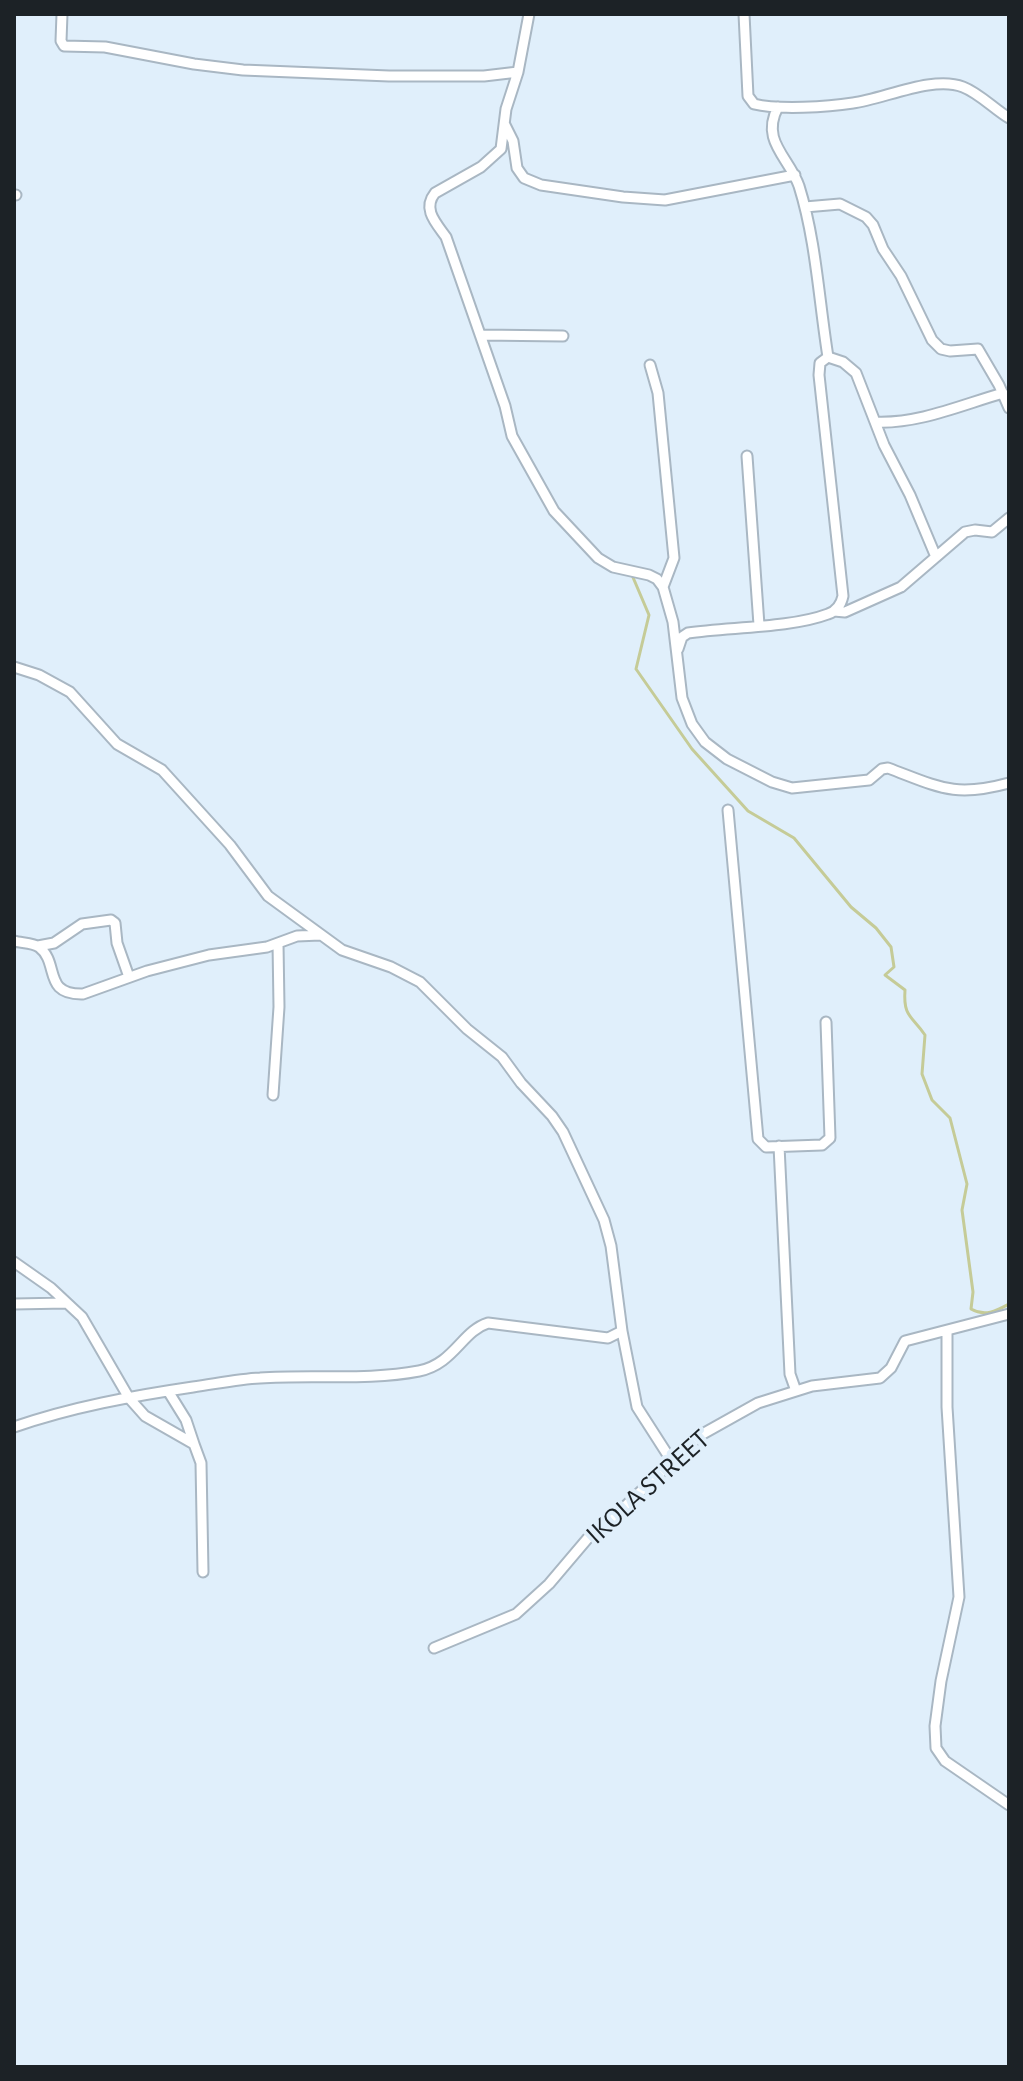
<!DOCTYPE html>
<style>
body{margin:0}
#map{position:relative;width:1023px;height:2081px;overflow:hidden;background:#e0effb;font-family:"Alegreya Sans",sans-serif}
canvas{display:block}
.frame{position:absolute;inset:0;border:16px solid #1c2226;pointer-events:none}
</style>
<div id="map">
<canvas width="1023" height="2081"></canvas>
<div class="frame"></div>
</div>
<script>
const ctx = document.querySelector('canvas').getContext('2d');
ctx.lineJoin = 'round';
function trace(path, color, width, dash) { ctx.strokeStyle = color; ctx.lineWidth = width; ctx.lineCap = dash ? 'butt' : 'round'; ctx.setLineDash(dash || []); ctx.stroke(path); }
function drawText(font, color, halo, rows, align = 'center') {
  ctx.font = font + ' "Alegreya Sans",sans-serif'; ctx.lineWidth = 8; ctx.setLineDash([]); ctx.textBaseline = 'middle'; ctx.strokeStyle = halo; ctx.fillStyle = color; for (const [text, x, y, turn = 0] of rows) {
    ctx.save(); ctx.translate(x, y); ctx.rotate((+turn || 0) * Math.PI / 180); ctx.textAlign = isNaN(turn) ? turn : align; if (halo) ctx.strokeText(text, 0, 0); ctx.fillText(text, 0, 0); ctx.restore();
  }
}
trace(new Path2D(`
 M632 575 649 615 636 669 692 749 748 811 794 838 851 907 876 928 891 947 894 967 885 975 905 990C903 1017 912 1016 925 1035L922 1074 932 1100 950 1118 967 1184 962 1210 973 1292 971 1309C985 1317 996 1311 1009 1304`), '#c5cb97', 3);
const minor = new Path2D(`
 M62 14 61 41 64 46 105 47 194 64 243 70 389 76H484L518 72
 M529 14 518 72 506 109 501 149 481 167 435 193C422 209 436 223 446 237L505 406 512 436 554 511 598 558 613 567 649 575 657 579 663 587 673 622 682 698 692 724 705 742 727 759 772 782 792 788 869 780 882 769 888 768C939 787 954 798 1009 783
 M744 14 748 96 754 104C778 110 828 107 853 103 884 99 933 75 963 87 979 93 994 109 1009 118
 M505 125 513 141 517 168 524 178 541 185 623 197 665 200 795 175
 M14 195H16
 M805 207 840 204 866 217 873 225 883 249 901 276 932 340 941 349 950 351 978 349 999 385 1009 408
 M481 335 563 336
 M828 357 843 362 856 373 884 445 910 495 936 557
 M650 365 658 393 674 558 663 587
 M875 422C919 424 961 405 1003 393
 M747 456 759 625
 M834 611 845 612 901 587 965 532 975 530 992 532 1009 518
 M678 649 682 637 688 633C729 627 791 628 828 614 837 611 841 605 843 596L819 375 820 363 828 357C819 301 816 240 799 186 789 157 760 141 778 107
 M14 667 39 675 70 692 117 744 162 770 230 845 268 896 342 950 391 967 420 982 467 1029 502 1057 521 1083 552 1116 563 1132 604 1220 611 1246 622 1331 637 1407 671 1460
 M728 810 758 1139 766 1147 822 1145 830 1138 826 1022
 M14 941C21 943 33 943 39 947 60 963 42 995 83 994L147 971 209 955 267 947 297 936 320 935
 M38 946 54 943 82 924 111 920 115 923 117 943 129 977
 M273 1095 279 1007 278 943
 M779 1146 790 1374 796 1391
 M14 1262 51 1288 82 1317 129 1398 145 1416 194 1444 201 1463 203 1572
 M14 1304 66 1303
 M947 1331V1407L959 1597 941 1681 935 1726 936 1748 945 1761 1009 1805
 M168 1391 186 1420 194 1444
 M14 1427C72 1407 132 1396 193 1387 215 1384 238 1379 260 1378 313 1374 367 1381 419 1371 454 1364 462 1331 488 1323L608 1338 622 1331
 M434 1648 516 1614 549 1584 588 1538 617 1514 699 1436 758 1403 812 1386 880 1378 891 1368 905 1341 1009 1314`);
trace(minor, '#a9b7c3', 13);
trace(minor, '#fff', 9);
drawText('28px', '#1c2226', '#e0effb', [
 ["IKOLA STREET",648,1487,-42]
]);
</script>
